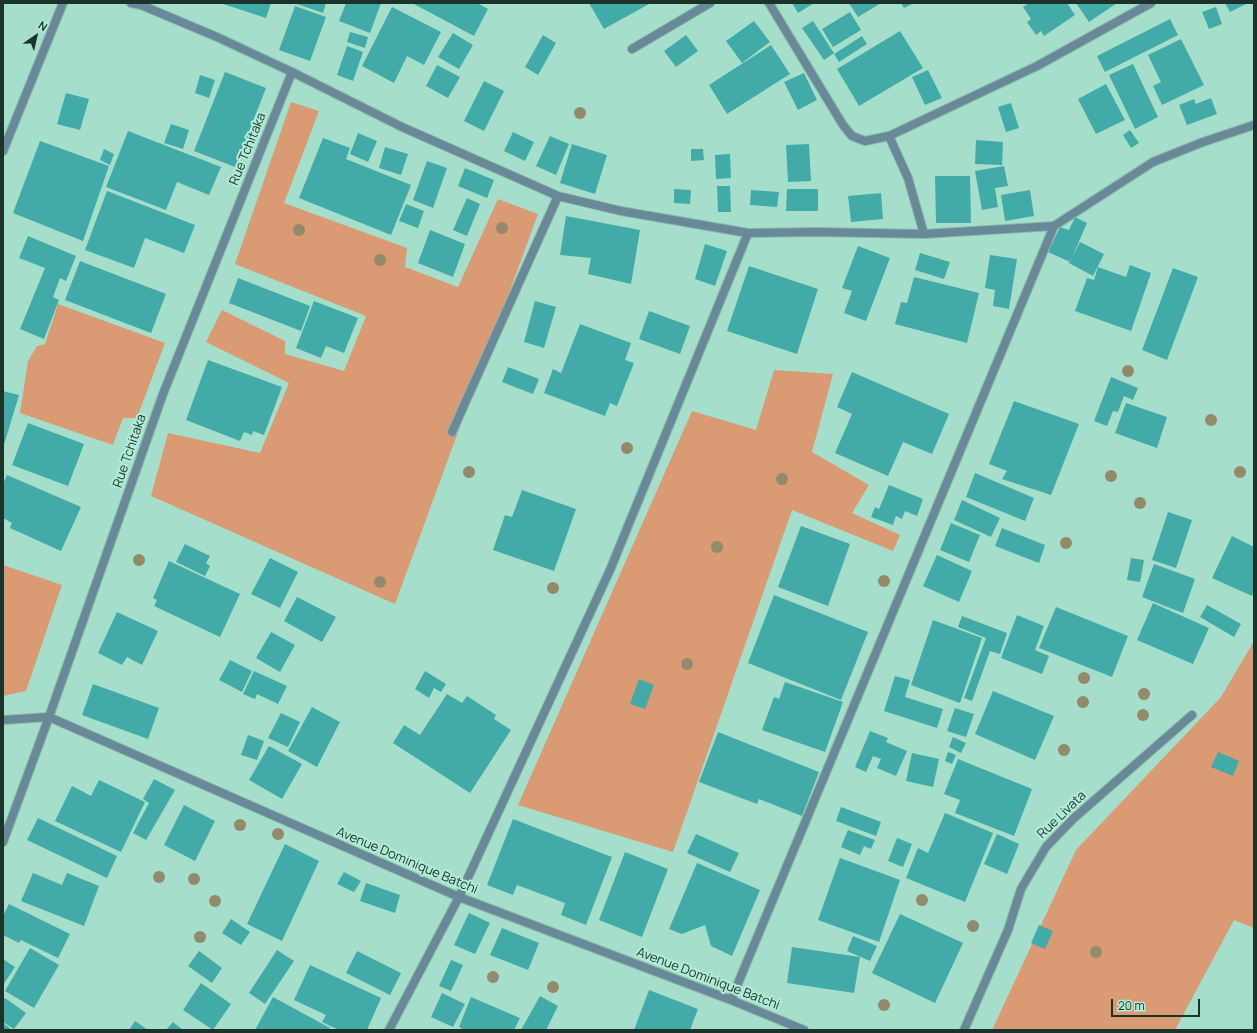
<!DOCTYPE html>
<style>
body{margin:0}
#map{position:relative;width:1257px;height:1033px;overflow:hidden;background:#a5dfcb;font-family:Manrope,sans-serif}
canvas{display:block}
.frame{position:absolute;inset:0;border:4px solid #1b332b;pointer-events:none}
.north{position:absolute;left:16px;top:16px;width:40px;height:40px;-webkit-text-stroke:3px #b2ecd8;paint-order:stroke;rotate:34deg;font-size:11px;font-weight:700;line-height:16px;text-align:center;color:#1b332b}
.north::after{content:'';display:block;margin:auto;width:14px;height:18px;background:#1b332b;clip-path:polygon(50% 0,100% 100%,50% 72%,0 100%)}
.scale{position:absolute;left:1111px;top:999px;width:89px;height:18px;box-sizing:border-box;border:2px solid #1b332b;border-top:0;padding-left:5px;font-size:12px;line-height:14px;white-space:nowrap;color:#1b332b;-webkit-text-stroke:3px #b2ecd8;paint-order:stroke}
</style>
<div id="map">
<canvas width="1257" height="1033"></canvas>
<div class="frame"></div>
<div class="north">N</div>
<div class="scale">20 m</div>
</div>
<script>
const ctx = document.querySelector('canvas').getContext('2d');
ctx.lineJoin = 'round';
function fill(path, color) {
  ctx.fillStyle = color;
  ctx.fill(path, 'evenodd');
}
function toPath(rows) {
  const path = new Path2D();
  for (const r of rows) {
    path.moveTo(r[0], r[1]);
    for (let i = 2; i < r.length; i += 2) path.lineTo(r[i], r[i + 1]);
  }
  return path;
}
function stroke(path, color, width, dash) {
  ctx.strokeStyle = color;
  ctx.lineWidth = width;
  ctx.lineCap = dash ? 'butt' : 'round';
  ctx.setLineDash(dash || []);
  ctx.stroke(path);
}
function drawText(font, color, halo, rows, align = 'center') {
  ctx.font = font + ' Manrope,sans-serif';
  ctx.lineWidth = 4;
  ctx.setLineDash([]);
  ctx.textBaseline = 'middle';
  ctx.strokeStyle = halo;
  ctx.fillStyle = color;
  for (const [text, x, y, turn = 0] of rows) {
    ctx.save();
    ctx.translate(x, y);
    ctx.rotate((+turn || 0) * Math.PI / 180);
    ctx.textAlign = isNaN(turn) ? turn : align;
    if (halo) ctx.strokeText(text, 0, 0);
    ctx.fillText(text, 0, 0);
    ctx.restore();
  }
}
fill(toPath([
 [291,102,319,111,284,203,407,248,405,267,458,287,498,199,538,214,395,604,151,496,168,433,260,453,289,383,206,342,222,310,285,341,285,354,344,371,366,316,235,264],
 [58,304,165,343,137,418,123,418,113,445,20,413,28,361,37,346,45,344],
 [774,370,833,374,812,452,869,485,852,513,900,535,893,551,792,510,673,852,518,805,692,411,756,430],
 [3,565,62,585,26,691,3,696],
 [1254,641,1254,928,1234,920,1175,1030,992,1030,1076,850,1221,697]
]), '#da9a74');
fill(toPath([
 [220,3,271,3,266,18],
 [294,3,326,3,323,13],
 [346,3,381,3,370,33,339,21],
 [412,3,477,3,488,9,474,36],
 [589,3,648,3,649,4,604,29],
 [792,3,814,3,798,13],
 [849,3,881,3,858,17],
 [901,3,914,3,904,8],
 [1029,3,1067,3,1075,15,1044,36,1041,31,1036,35,1027,22,1031,19,1023,7],
 [1076,3,1117,3,1089,22],
 [1225,3,1248,3,1230,12],
 [295,6,326,17,310,61,279,50],
 [392,7,441,32,424,65,407,56,394,83,362,66],
 [1216,7,1222,24,1209,29,1202,12],
 [850,12,861,30,833,47,822,29],
 [1170,19,1178,35,1105,72,1097,56],
 [754,21,770,42,742,63,726,41],
 [813,21,834,53,824,60,802,28],
 [900,31,923,68,859,106,837,69],
 [350,32,368,37,365,48,347,42],
 [453,33,473,45,459,69,438,57],
 [543,35,556,43,538,75,525,67],
 [686,35,698,51,676,67,664,51],
 [862,36,867,44,839,62,834,54],
 [1181,39,1204,85,1162,105,1153,86,1161,82,1148,55],
 [771,45,790,74,727,114,709,85],
 [347,46,363,52,353,81,337,75],
 [1133,64,1158,117,1135,129,1109,75],
 [437,65,460,77,448,98,426,86],
 [928,70,942,98,925,105,912,77],
 [225,72,266,88,235,167,194,151],
 [804,73,817,100,798,110,784,82],
 [200,75,215,80,209,98,195,93],
 [484,81,504,91,484,131,464,121],
 [1106,84,1125,120,1096,134,1078,99],
 [66,93,89,99,80,130,57,124],
 [1211,98,1217,114,1187,125,1179,105,1194,99,1196,104],
 [1011,103,1019,128,1006,132,998,107],
 [171,124,189,130,183,149,164,143],
 [1130,130,1139,143,1131,148,1123,135],
 [128,131,221,167,209,195,177,182,166,210,106,187],
 [513,132,534,142,525,161,504,151],
 [358,133,377,141,368,162,350,154],
 [550,136,569,144,556,175,536,166],
 [323,138,350,148,346,159,411,185,391,235,299,198],
 [976,140,1003,142,1002,165,975,164],
 [40,141,109,166,83,241,13,213],
 [572,144,607,155,595,194,560,183],
 [809,144,811,181,788,182,786,145],
 [385,147,408,154,401,175,379,168],
 [104,149,114,154,110,165,100,160],
 [691,149,703,149,704,160,691,161],
 [730,154,731,178,716,179,715,155],
 [427,161,447,168,433,208,413,200],
 [1004,166,1008,186,995,188,998,207,982,210,975,171],
 [465,168,494,180,487,198,458,186],
 [935,176,970,176,971,223,936,223],
 [717,186,730,186,731,212,718,212],
 [674,189,691,190,690,204,674,203],
 [787,189,818,189,818,211,786,211],
 [751,190,779,192,777,207,750,205],
 [1030,190,1034,216,1005,221,1001,195],
 [107,191,195,225,184,253,145,238,134,268,85,250],
 [881,193,883,219,851,222,848,196],
 [467,198,480,204,467,236,453,230],
 [406,204,424,211,418,228,399,221],
 [566,216,640,230,631,284,588,274,591,258,560,255],
 [1075,217,1087,223,1070,262,1048,252,1060,227,1069,230],
 [430,230,465,244,453,277,418,263],
 [28,236,76,256,66,281,60,278,53,297,59,300,44,339,20,329,45,268,19,258],
 [1080,242,1104,254,1093,276,1069,263],
 [705,244,727,251,715,286,695,279],
 [858,246,890,258,866,321,844,313,852,291,842,288],
 [920,253,950,262,944,279,915,270],
 [990,255,1017,259,1009,309,993,306,995,290,985,288],
 [80,261,166,294,151,333,65,300],
 [1130,265,1151,273,1131,331,1075,311,1087,278,1094,280,1098,267,1126,277],
 [749,266,818,289,797,354,727,331],
 [1173,268,1198,277,1167,360,1142,350],
 [914,277,979,293,967,343,895,324,901,302,907,303],
 [238,278,310,306,301,331,229,303],
 [314,301,358,318,344,353,326,346,321,358,296,348],
 [535,301,556,307,544,348,524,342],
 [649,311,690,326,680,354,639,339],
 [580,324,631,343,625,360,634,363,617,406,610,403,605,416,544,393,553,369,561,373],
 [208,360,282,387,264,435,253,431,252,435,244,432,240,441,186,420],
 [508,367,539,379,533,394,502,382],
 [852,372,949,414,932,454,903,442,888,476,835,453,852,414,837,407],
 [1111,377,1138,388,1133,400,1124,396,1118,412,1113,411,1107,426,1094,421],
 [3,391,19,395,3,448],
 [1014,401,1079,424,1051,495,1002,479,1007,471,989,464],
 [1126,403,1167,417,1157,448,1115,433],
 [28,423,84,444,68,486,12,465],
 [975,473,1034,498,1025,521,966,497],
 [7,475,81,507,61,551,10,528,12,523,3,518,3,484],
 [889,485,923,499,917,516,905,511,902,519,896,516,893,525,871,517,875,507,879,509],
 [522,490,576,509,554,571,493,550,505,515,512,517],
 [962,500,1000,518,991,537,954,520],
 [1168,512,1192,520,1176,568,1152,560],
 [951,523,980,535,969,562,940,550],
 [801,526,850,544,828,606,778,587],
 [1002,528,1045,545,1039,563,995,546],
 [1232,536,1254,547,1254,591,1252,596,1212,578],
 [185,544,210,556,206,563,210,566,205,576,176,562],
 [937,555,972,571,959,602,923,586],
 [270,558,298,572,280,608,251,594],
 [1131,558,1144,560,1140,582,1127,580],
 [169,561,240,594,220,637,154,606,157,600,153,598],
 [1154,564,1195,579,1183,613,1142,597],
 [774,595,868,632,841,700,748,663],
 [297,597,336,617,322,642,284,621],
 [1153,603,1209,628,1193,664,1137,640],
 [1207,605,1241,624,1234,637,1200,617],
 [1056,607,1128,636,1112,677,1039,648],
 [117,612,158,631,142,665,127,657,122,665,98,653],
 [1017,615,1044,626,1035,650,1049,656,1042,674,1001,658],
 [962,616,1007,633,1000,654,990,651,972,701,964,698,986,638,958,627],
 [933,620,982,638,960,703,911,685],
 [271,632,295,645,280,672,256,658],
 [230,660,252,671,242,692,219,680],
 [254,671,287,686,278,704,257,694,255,699,243,694],
 [425,671,446,684,441,692,434,688,429,698,415,689],
 [895,676,910,680,905,697,943,709,937,728,884,711],
 [639,679,654,685,645,709,630,704],
 [785,682,843,702,825,752,762,730,774,697,779,699],
 [93,684,159,708,148,739,82,715],
 [993,691,1054,716,1035,760,975,734],
 [447,694,462,703,467,696,496,715,494,719,511,730,470,793,393,743,404,725,420,735],
 [312,707,340,722,317,767,288,751],
 [955,708,974,714,966,737,947,731],
 [281,713,300,722,288,747,268,738],
 [870,731,888,738,886,742,907,751,896,776,877,768,881,759,873,756,866,772,855,767],
 [718,732,819,772,802,816,759,799,757,804,699,782],
 [248,735,264,741,257,760,241,755],
 [953,737,966,743,961,753,949,747],
 [269,746,302,764,282,799,249,780],
 [948,752,956,755,952,764,945,761],
 [1218,752,1239,761,1233,776,1211,767],
 [912,753,939,759,933,787,906,781],
 [958,759,1032,789,1014,836,955,813,960,800,944,794],
 [154,779,175,790,146,840,133,833,149,803,143,799],
 [99,780,145,802,121,852,55,821,72,786,91,796],
 [184,805,215,821,195,861,164,845],
 [841,807,881,822,876,836,836,821],
 [945,813,993,833,965,902,906,878,918,848,928,853],
 [38,818,117,856,107,878,27,840],
 [513,819,612,857,586,925,561,915,565,903,517,885,513,895,487,885],
 [848,830,875,840,871,849,864,846,860,855,841,847],
 [696,834,739,853,730,872,687,853],
 [997,834,1019,844,1007,874,984,864],
 [897,838,912,844,903,867,888,861],
 [285,844,319,861,282,941,247,924],
 [625,852,668,869,642,937,599,920],
 [840,858,900,880,879,942,818,920],
 [697,863,760,890,732,956,711,946,705,925,682,934,669,929],
 [344,872,361,881,354,892,337,884],
 [33,873,62,885,67,873,99,886,84,926,21,901],
 [366,883,400,895,395,913,360,901],
 [9,904,70,934,58,958,21,940,19,943,3,935,3,916],
 [469,913,490,923,475,954,454,945],
 [900,914,963,943,935,1003,872,973],
 [231,919,250,932,241,945,222,933],
 [1039,925,1053,931,1045,949,1031,943],
 [502,928,539,943,528,970,490,955],
 [853,936,877,946,870,961,847,951],
 [792,947,860,957,854,993,787,983],
 [30,948,59,965,34,1008,5,991],
 [277,950,294,961,265,1004,249,993],
 [199,951,222,968,212,983,188,966],
 [357,951,401,973,390,995,346,973],
 [3,959,15,967,3,985],
 [451,960,463,965,451,991,439,986],
 [310,965,381,998,367,1030,339,1030,322,1022,326,1015,294,1000],
 [201,983,231,1004,213,1030,183,1010],
 [649,990,698,1009,690,1030,634,1030],
 [442,993,465,1004,453,1027,431,1017],
 [540,996,558,1006,546,1030,521,1030],
 [273,997,330,1028,328,1030,255,1030],
 [471,997,520,1018,514,1030,465,1030,459,1027],
 [5,998,26,1013,14,1029,3,1022,3,1000],
 [135,1021,148,1030,129,1030],
 [173,1022,183,1030,166,1030],
 [3,1023,12,1030,3,1030]
]), '#43aba7');
const minor = toPath([
 [131,3,141,5,217,37,292,72,402,127,558,196,621,211,748,233,817,232,924,234,1054,226,1153,162,1203,142,1254,125],
 [769,3,843,125,852,136,865,141,889,136,1037,66,1151,3],
 [632,49,710,3],
 [889,136,908,178,924,234],
 [3,151,63,3],
 [452,432,558,196],
 [3,720,49,717,459,897,731,1000,804,1030],
 [3,842,49,717,163,394,292,72],
 [731,1000,1054,226],
 [389,1030,459,897,610,570,748,233],
 [964,1030,1008,930,1021,889,1046,847,1073,819,1192,715]
]);
stroke(minor, '#87b9a8', 10);
stroke(minor, '#698898', 8);
ctx.fillStyle = '#928a6a';
for (const [x, y] of [
 [580,113],
 [502,228],
 [299,230],
 [380,260],
 [1128,371],
 [1211,420],
 [627,448],
 [469,472],
 [1240,472],
 [1111,476],
 [782,479],
 [1140,503],
 [1066,543],
 [717,547],
 [139,560],
 [884,581],
 [380,582],
 [553,588],
 [687,664],
 [1084,678],
 [1144,694],
 [1083,702],
 [1143,715],
 [1064,750],
 [240,825],
 [278,834],
 [159,877],
 [194,879],
 [922,900],
 [215,901],
 [973,926],
 [200,937],
 [1096,952],
 [493,977],
 [553,987],
 [884,1005]
]) {
  ctx.beginPath();
  ctx.arc(x, y, 6, 0, 2 * Math.PI);
  ctx.fill();
}
drawText('13px', '#1b332b', '#b2ecd8', [
 ["Rue Tchitaka",248,149,-68],
 ["Rue Tchitaka",130,451,-71],
 ["Rue Livata",1062,815,-44],
 ["Avenue Dominique Batchi",407,861,23],
 ["Avenue Dominique Batchi",708,979,21]
]);
</script>
